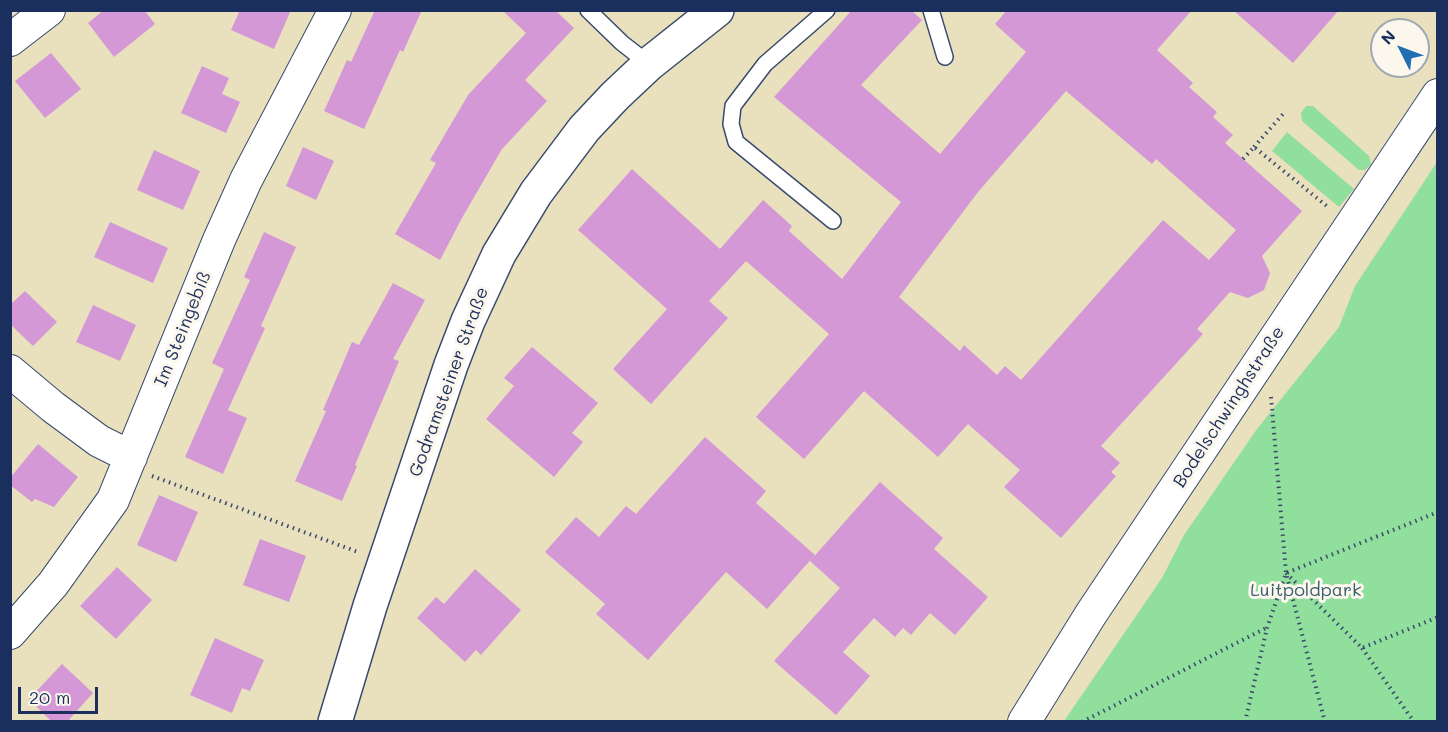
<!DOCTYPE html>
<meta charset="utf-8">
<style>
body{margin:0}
#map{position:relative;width:1448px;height:732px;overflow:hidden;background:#e9e1be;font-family:Mali,sans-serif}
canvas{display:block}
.frame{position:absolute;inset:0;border:12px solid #1b2f5e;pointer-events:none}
.north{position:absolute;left:1370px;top:18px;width:60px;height:60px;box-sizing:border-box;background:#fbf7ec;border:2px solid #a1a7b3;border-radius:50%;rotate:312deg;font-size:16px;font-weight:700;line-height:24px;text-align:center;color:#1b2f5e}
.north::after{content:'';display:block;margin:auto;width:21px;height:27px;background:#1f6fb2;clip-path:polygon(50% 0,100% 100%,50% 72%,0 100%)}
.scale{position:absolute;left:18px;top:687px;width:80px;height:27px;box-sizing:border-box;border:3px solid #1b2f5e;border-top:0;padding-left:8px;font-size:18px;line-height:21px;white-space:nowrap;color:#1b2f5e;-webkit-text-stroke:4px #fbf7ec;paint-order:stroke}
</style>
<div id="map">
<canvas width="1448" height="732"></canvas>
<div class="frame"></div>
<div class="north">N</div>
<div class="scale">20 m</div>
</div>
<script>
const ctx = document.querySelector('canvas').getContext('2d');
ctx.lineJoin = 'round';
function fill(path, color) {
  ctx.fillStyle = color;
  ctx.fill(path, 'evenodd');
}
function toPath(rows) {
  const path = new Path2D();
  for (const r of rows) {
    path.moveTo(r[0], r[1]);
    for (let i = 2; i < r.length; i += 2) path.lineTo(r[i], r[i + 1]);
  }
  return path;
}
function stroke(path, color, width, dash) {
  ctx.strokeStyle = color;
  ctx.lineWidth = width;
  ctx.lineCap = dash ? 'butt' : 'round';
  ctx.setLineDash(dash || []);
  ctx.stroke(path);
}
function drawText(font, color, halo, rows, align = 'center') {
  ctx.font = font + ' Mali,sans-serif';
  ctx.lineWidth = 6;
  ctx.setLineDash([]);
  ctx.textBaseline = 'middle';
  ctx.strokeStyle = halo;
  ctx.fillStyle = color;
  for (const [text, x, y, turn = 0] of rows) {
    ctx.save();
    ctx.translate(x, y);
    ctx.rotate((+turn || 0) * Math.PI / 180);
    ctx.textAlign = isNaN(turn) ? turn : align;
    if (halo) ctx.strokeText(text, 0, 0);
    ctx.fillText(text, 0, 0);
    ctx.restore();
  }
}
fill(toPath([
 [1306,106,1313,106,1369,156,1371,164,1365,170,1359,170,1302,121,1301,113],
 [1287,132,1354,189,1339,207,1272,151],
 [1437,162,1437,721,1064,721,1162,578,1184,535,1257,429,1339,327,1355,286]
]), '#90df9d');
fill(toPath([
 [104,10,144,10,155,24,114,57,88,23],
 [240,10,291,10,274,49,231,30],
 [375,10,422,10,403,52,400,50,364,129,324,111,347,60,351,62],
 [502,10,555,10,574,28,525,80,547,101,502,149,462,218,440,260,395,234,436,163,430,160,468,95,526,33],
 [852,10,911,10,922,20,861,85,940,154,1026,52,995,24,1007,10,1192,10,1157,50,1193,83,1189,87,1217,112,1213,117,1233,135,1225,143,1302,211,1262,256,1270,273,1264,290,1248,298,1230,292,1197,329,1203,334,1101,446,1120,463,1111,472,1116,476,1061,538,1004,487,1020,470,968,424,938,457,864,391,804,459,756,417,829,334,746,261,709,301,728,318,651,404,613,369,667,309,578,230,632,169,720,249,763,200,792,226,789,231,842,279,901,202,774,97],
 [1066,91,1152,164,1156,159,1236,230,1209,260,1163,220,1021,380,1005,366,997,375,964,345,960,351,899,297,978,192],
 [1233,10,1339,10,1293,63],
 [51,53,81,89,45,118,15,81],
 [202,66,229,78,222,94,240,102,226,133,181,113],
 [303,147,334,161,316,200,286,186],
 [154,150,200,171,183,210,137,190],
 [110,222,168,248,153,283,94,257],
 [264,232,296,247,261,326,265,328,228,410,247,418,223,474,185,457,224,369,212,363,250,280,244,277],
 [393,283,425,300,393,359,399,361,355,465,357,466,342,501,295,481,326,411,323,410,352,342,359,345],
 [25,291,57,322,33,346,10,324,10,305],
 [93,305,136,325,120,361,76,342],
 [532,347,598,403,572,433,583,442,554,477,486,419,514,386,504,378],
 [705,437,766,491,756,503,815,555,767,609,726,572,648,660,596,614,605,604,545,552,576,517,599,537,626,506,636,514],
 [38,444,78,477,54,507,35,499,32,502,10,485,10,478],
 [880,482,943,538,934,549,988,597,955,635,930,613,911,635,903,628,895,637,874,618,843,652,870,676,836,715,774,661,840,588,810,561],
 [159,495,198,512,176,562,137,545],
 [260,539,306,556,289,602,243,585],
 [117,567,152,600,116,639,80,606],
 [475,569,521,610,481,655,476,650,465,662,417,618,436,597,444,604],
 [215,638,264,660,250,691,242,688,232,713,190,695],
 [62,664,93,693,67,722,52,722,29,699]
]), '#d398d5');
const service = toPath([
 [588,10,622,43,649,64],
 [827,10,765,64,733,106,731,124,736,142,833,221],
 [931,10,945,57]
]);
const minor = toPath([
 [10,40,49,10],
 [10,371,53,407,99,441,131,457],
 [10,633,53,584,113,500,219,240,246,180,335,10],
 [1024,722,1091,614,1438,95]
]);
const tertiary = toPath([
 [335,722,370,606,451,365,468,321,499,254,536,193,584,129,615,96,649,64,717,10]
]);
stroke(service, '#3a4a6c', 18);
stroke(minor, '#3a4a6c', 34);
stroke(tertiary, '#3a4a6c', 36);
stroke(toPath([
 [1254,147,1284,113],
 [1243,159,1254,147,1328,207],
 [1271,397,1286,573,1325,722],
 [152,476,358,552],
 [1286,573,1362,648,1438,617],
 [1362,648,1414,722],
 [1082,722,1266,628],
 [1245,722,1267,628,1286,573,1438,512],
 [1437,722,1438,721]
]), '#3a4a6c', 4, [1.5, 4.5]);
stroke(service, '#fff', 15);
stroke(minor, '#fff', 32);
stroke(tertiary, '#fff', 33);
drawText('18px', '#1b2f5e', '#fbf7ec', [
 ["Im Steingebiß",183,329,-68],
 ["Godramsteiner Straße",449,382,-70],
 ["Bodelschwinghstraße",1229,407,-57]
]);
drawText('18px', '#385b6e', '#fbf7ec', [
 ["Luitpoldpark",1306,590]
]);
</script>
